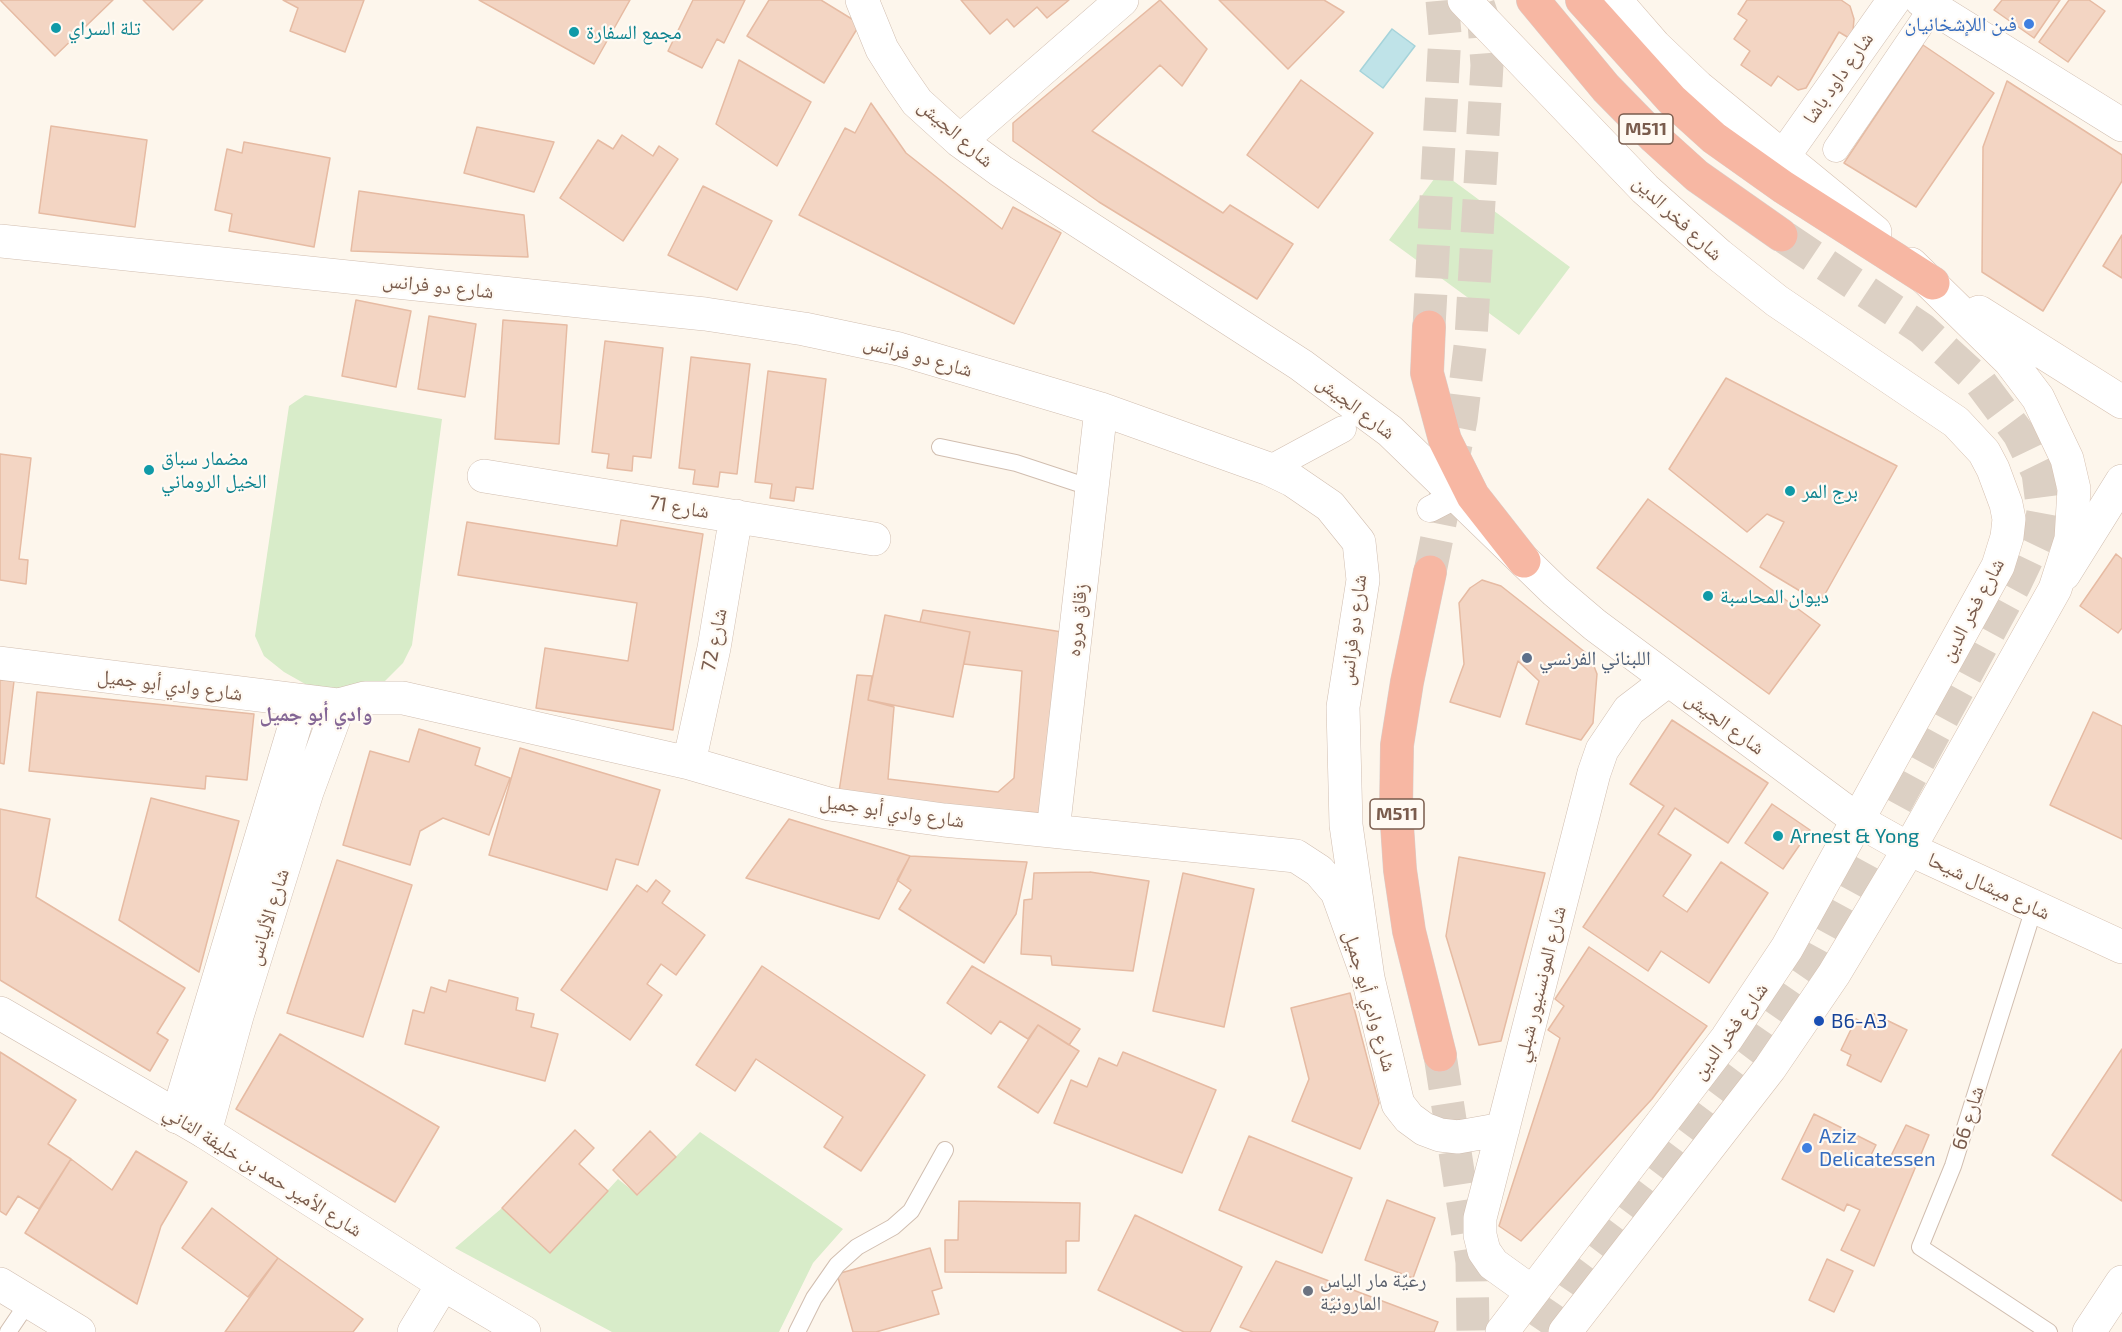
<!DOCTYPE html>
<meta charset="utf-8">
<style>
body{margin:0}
canvas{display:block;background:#fdf6ec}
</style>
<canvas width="2122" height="1332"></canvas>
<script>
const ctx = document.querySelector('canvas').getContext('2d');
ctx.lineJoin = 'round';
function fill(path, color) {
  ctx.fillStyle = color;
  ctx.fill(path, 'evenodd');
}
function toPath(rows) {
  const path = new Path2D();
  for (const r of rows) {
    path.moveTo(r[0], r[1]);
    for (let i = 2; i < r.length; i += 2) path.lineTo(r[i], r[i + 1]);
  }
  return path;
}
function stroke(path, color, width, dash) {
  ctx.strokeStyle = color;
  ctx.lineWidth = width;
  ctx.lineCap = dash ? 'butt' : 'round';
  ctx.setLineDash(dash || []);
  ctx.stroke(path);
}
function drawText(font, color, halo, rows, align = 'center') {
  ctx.font = font + ' "Exo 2","Noto Naskh Arabic",sans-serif';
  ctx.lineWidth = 4.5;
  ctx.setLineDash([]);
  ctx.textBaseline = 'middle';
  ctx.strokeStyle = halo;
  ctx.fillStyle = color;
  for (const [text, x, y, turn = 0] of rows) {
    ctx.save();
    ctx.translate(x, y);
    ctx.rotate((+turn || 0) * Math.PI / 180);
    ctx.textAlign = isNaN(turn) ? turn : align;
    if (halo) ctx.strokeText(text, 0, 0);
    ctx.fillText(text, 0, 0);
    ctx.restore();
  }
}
fill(toPath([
 [1440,171,1570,267,1519,335,1389,240],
 [305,395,442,419,412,645,403,663,385,681,359,690,331,691,307,685,284,672,264,656,255,636,289,406],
 [700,1132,843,1229,813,1263,779,1332,612,1332,455,1248,502,1208,550,1253,618,1179,638,1195]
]), '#d8ecc9');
const water = toPath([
 [1392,29,1415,46,1383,88,1360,71,1392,29]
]);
fill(water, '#bfe3e8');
stroke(water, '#a5d3da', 1.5);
const building = toPath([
 [0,0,113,0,55,56,0,0],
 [143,0,203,0,173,30,143,0],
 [283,0,364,0,345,52,290,31,298,8,283,0],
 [479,0,630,0,594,64,479,0],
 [693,0,745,0,724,43,717,39,702,68,668,51,693,0],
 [769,0,821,0,860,24,824,83,747,36,769,0],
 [961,0,1069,0,1047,18,1037,7,1014,27,1007,19,990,34,961,0],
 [1160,0,1207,49,1182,86,1160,65,1092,131,1223,213,1230,205,1293,244,1257,299,1099,202,1013,141,1013,123,1160,0],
 [1219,0,1324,0,1344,12,1288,69,1219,0],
 [1747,0,1841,0,1850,6,1854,19,1853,31,1849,38,1839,32,1806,88,1798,90,1778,76,1771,86,1741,65,1750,51,1734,39,1747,20,1738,14,1747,0],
 [2002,0,2060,0,2034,38,1994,10,2002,0],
 [2069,0,2089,0,2105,11,2068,62,2039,42,2069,0],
 [1923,45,1994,93,1916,207,1844,163,1923,45],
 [739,60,811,102,777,166,716,124,739,60],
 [1301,80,1373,133,1318,208,1247,155,1301,80],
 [2007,81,2122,155,2122,181,2043,311,1982,272,1983,147,2007,81],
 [871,103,906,153,1002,229,1013,207,1061,233,1014,324,799,215,845,128,855,133,871,103],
 [51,126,147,140,135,227,39,213,51,126],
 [477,127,554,142,534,192,464,173,477,127],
 [622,135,653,156,659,146,678,159,623,241,560,198,598,140,613,149,622,135],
 [244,142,330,158,314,247,229,231,232,214,215,210,227,149,242,153,244,142],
 [703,186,772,221,737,290,668,255,703,186],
 [359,191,524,215,528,257,351,251,359,191],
 [2122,235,2122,278,2103,266,2122,235],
 [356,300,411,311,396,387,342,376,356,300],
 [429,316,476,324,465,397,418,389,429,316],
 [503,320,567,325,559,444,495,439,503,320],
 [605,341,663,348,651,458,633,456,632,471,607,468,609,454,592,452,605,341],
 [691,357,750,364,737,474,720,472,718,487,693,484,695,470,679,468,691,357],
 [768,371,826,379,813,489,796,487,794,501,770,498,772,484,755,482,768,371],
 [1726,378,1897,466,1820,603,1760,567,1784,522,1767,514,1747,532,1669,469,1726,378],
 [0,454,31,458,19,559,28,560,26,584,0,580,0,454],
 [1648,499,1820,625,1769,694,1597,568,1648,499],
 [621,520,703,534,673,730,536,708,545,648,628,661,637,603,458,575,467,522,617,546,621,520],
 [2116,554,2122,559,2122,628,2118,633,2080,606,2116,554],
 [1482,580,1501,586,1590,656,1597,674,1593,723,1581,740,1526,724,1539,681,1518,661,1500,717,1450,702,1464,664,1459,603,1470,588,1482,580],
 [923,610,1062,632,1042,813,903,806,838,798,857,675,872,676,868,700,894,707,888,779,998,792,1014,778,1022,671,964,664,970,632,920,622,923,610],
 [885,615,970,632,953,717,868,700,885,615],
 [0,680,14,681,4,764,0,763,0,680],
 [37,692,254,714,247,780,206,776,205,789,29,771,37,692],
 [2093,712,2122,726,2122,839,2050,805,2093,712],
 [1672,720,1768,783,1728,843,1675,808,1658,834,1691,855,1663,896,1687,912,1721,862,1768,893,1709,983,1661,951,1648,971,1583,927,1664,806,1630,784,1672,720],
 [419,729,480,748,475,765,510,778,489,835,443,818,420,831,410,865,343,845,370,751,409,762,419,729],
 [520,748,660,790,638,865,616,859,607,890,489,855,520,748],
 [151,798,239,821,199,972,119,920,151,798],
 [1772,804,1810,830,1783,869,1745,843,1772,804],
 [0,809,50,819,36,897,185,988,157,1033,168,1040,150,1071,0,980,0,809],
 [789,819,910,856,879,919,746,878,789,819],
 [910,856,1027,862,1016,914,984,963,899,909,911,890,897,880,910,856],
 [1459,857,1545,873,1501,1041,1479,1045,1446,936,1459,857],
 [337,860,412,885,363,1037,287,1013,337,860],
 [1090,872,1149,881,1133,971,1052,965,1051,956,1021,954,1024,900,1032,899,1034,873,1090,872],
 [1183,873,1254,889,1224,1027,1153,1011,1183,873],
 [656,880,670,891,662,903,705,935,676,975,661,964,647,984,662,995,630,1040,561,990,637,885,647,892,656,880],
 [1589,947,1707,1026,1652,1099,1521,1241,1499,1226,1560,1038,1548,1030,1564,1006,1555,999,1589,947],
 [762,966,925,1075,861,1171,824,1147,843,1117,756,1059,735,1091,696,1065,762,966],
 [972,966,1080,1029,1069,1045,1038,1025,1028,1039,1000,1021,991,1034,947,1003,972,966],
 [449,980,518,998,516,1010,534,1014,531,1027,558,1034,545,1081,405,1044,413,1010,424,1013,431,987,446,992,449,980],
 [1350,993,1379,1103,1360,1149,1292,1121,1309,1079,1291,1008,1350,993],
 [1872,1013,1907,1030,1881,1082,1847,1065,1851,1055,1841,1050,1856,1019,1867,1025,1872,1013],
 [1038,1025,1079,1051,1038,1113,998,1087,1038,1025],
 [280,1034,439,1127,395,1202,236,1109,280,1034],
 [2122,1049,2122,1201,2052,1155,2122,1049],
 [0,1052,76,1100,48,1144,71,1159,39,1209,18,1196,6,1215,0,1211,0,1052],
 [1123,1052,1216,1090,1182,1173,1054,1123,1071,1080,1087,1087,1099,1058,1117,1066,1123,1052],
 [1814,1114,1876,1145,1871,1155,1887,1164,1906,1125,1929,1135,1874,1266,1841,1250,1860,1210,1847,1204,1844,1211,1782,1179,1814,1114],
 [575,1130,594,1148,579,1164,608,1191,550,1253,502,1208,575,1130],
 [650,1131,676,1157,637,1195,613,1170,650,1131],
 [1249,1136,1352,1178,1322,1253,1219,1210,1249,1136],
 [136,1151,187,1182,161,1226,137,1304,25,1233,71,1159,112,1190,136,1151],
 [1387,1200,1435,1218,1413,1278,1365,1260,1387,1200],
 [959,1201,1080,1203,1079,1241,1066,1241,1066,1273,945,1272,945,1240,958,1240,959,1201],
 [212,1208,278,1258,248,1297,182,1248,212,1208],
 [1135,1215,1242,1267,1210,1332,1184,1332,1098,1290,1135,1215],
 [930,1248,942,1288,932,1291,939,1314,876,1332,853,1332,837,1274,930,1248],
 [278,1258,363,1319,353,1332,225,1332,278,1258],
 [1827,1259,1853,1271,1834,1312,1809,1300,1827,1259],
 [1276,1261,1438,1322,1434,1332,1253,1332,1240,1327,1276,1261]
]);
fill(building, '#f3d5c3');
stroke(building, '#e6bba3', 1.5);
stroke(toPath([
 [1429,327,1445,34,1442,0],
 [1430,572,1461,420,1471,338,1487,65,1484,22,1478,4],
 [1440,1055,1472,1262,1473,1332],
 [1541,1332,1586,1266,1750,1048,1812,958,2014,586,2039,534,2043,512,2038,473,2019,434,1980,382,1922,329,1781,235]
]), '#dcd0c4', 33, [33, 16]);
const service = toPath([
 [940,447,1016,463,1092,488],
 [2034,908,1953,1166,1920,1247,2049,1332],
 [8,1332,29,1301],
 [797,1332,814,1298,837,1265,857,1247,893,1227,911,1211,945,1150]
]);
const pedestrian = toPath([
 [1836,149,1932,8],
 [1269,469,1343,429],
 [1430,509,1457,495]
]);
const minor = toPath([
 [862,0,882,49,899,76,917,102,960,141,1001,171,1301,365,1390,431,1555,591,1595,625,1859,821],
 [960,141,1122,0],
 [1783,157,1894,0],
 [0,241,705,314,804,329,899,349,1101,409,1269,469,1292,480,1330,506,1359,542,1363,580,1343,707,1346,825,1368,978],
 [484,476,874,539],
 [0,663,339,705,365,698,403,698,689,763,829,804,944,820,1296,856,1319,871,1337,892,1368,978,1398,1104,1409,1118,1424,1129,1440,1135,1458,1137,1503,1129],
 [689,763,714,648,736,516],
 [1053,831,1101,409],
 [177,1117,302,702],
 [205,1132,237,1016,307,792,339,705],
 [1532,1292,1493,1264,1484,1251,1480,1235,1480,1218,1594,773,1602,750,1629,710,1667,681],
 [414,1332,443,1284],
 [2089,1332,2122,1282]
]);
const tertiary = toPath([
 [1921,0,2122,125],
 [2064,574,2122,481],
 [0,1013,205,1132,443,1284,524,1332],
 [0,1284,79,1332]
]);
const secondary = toPath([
 [1464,0,1645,189,1719,255,1777,301,1956,422,1984,452,1993,469,2006,504,2009,519,2007,537,1998,566,1787,948,1727,1038,1502,1332],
 [1615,0,1655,46,1698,87,1875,232],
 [1979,312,2122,402],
 [1859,821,1909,849,2122,947],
 [1565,1332,1770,1068,1834,974,1909,849,2055,589,2071,539,2074,489,2067,459,2038,398,2010,361,1911,264]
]);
const motorway = toPath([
 [1533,0,1606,88,1655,138,1697,176,1781,235],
 [1582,0,1672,100,1714,138,1783,187,1933,283],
 [1429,327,1427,373,1445,440,1473,496,1524,561],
 [1430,572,1407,682,1397,745,1396,810,1400,870,1409,931,1440,1055]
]);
stroke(service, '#d1beb0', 18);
stroke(pedestrian, '#d1beb0', 27);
stroke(minor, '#d1beb0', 34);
stroke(tertiary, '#d1beb0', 34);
stroke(secondary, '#d6c0b0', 34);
stroke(motorway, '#dad1cd', 34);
stroke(service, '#fff', 16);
stroke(pedestrian, '#fff', 26);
stroke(minor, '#fff', 33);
stroke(tertiary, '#fff', 33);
stroke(secondary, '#fff', 33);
stroke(motorway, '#f7b7a3', 33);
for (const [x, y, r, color] of [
 [2029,24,6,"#3f7fe0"],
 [56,28,6,"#0f9aa8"],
 [574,32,6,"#0f9aa8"],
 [149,470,6,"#0f9aa8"],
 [1790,491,6,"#0f9aa8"],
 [1708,596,6,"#0f9aa8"],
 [1527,658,6,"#5c6f8a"],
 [1778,836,6,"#0f9aa8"],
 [1819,1021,6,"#1a4fb4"],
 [1807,1148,6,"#3f7fe0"],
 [1308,1291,6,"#6b7280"]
]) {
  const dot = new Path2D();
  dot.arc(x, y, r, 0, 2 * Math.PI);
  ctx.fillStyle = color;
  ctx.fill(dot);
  stroke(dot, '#fffaf3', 2);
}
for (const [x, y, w] of [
 [1646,129,54],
 [1397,814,54]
]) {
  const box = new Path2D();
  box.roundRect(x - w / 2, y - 15, w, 30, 4.5);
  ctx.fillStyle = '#fffaf3';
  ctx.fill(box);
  stroke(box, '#7a5c4d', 1.5);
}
drawText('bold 18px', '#7a5c4d', null, [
 ["M511",1646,129],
 ["M511",1397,814]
]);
drawText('20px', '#366cbe', '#fffaf3', [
 ["فىن اللإشخانيان",2017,24],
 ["Aziz",1819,1136,"left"],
 ["Delicatessen",1819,1159,"left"]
], 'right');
drawText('20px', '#0d838f', '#fffaf3', [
 ["تلة السراي",68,28],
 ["مجمع السفارة",586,32],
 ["مضمار سباق",161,458],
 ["الخيل الروماني",161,481],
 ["برج المر",1802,491],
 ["ديوان المحاسبة",1720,596],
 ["Arnest & Yong",1790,836]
], 'left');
drawText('20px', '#7a5c4d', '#fffaf3', [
 ["شارع داود باشا",1838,78,-55],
 ["شارع الجيش",956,133,41],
 ["شارع فخر الدين",1678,218,43],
 ["شارع دو فرانس",438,286,6],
 ["شارع دو فرانس",918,356,15],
 ["شارع الجيش",1356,407,37],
 ["شارع 71",679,507,9],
 ["شارع فخر الدين",1972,610,-62],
 ["زقاق مروه",1077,620,-84],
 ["شارع دو فرانس",1353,630,-83],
 ["شارع 72",714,640,-79],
 ["شارع وادي أبو جميل",170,685,7],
 ["شارع الجيش",1725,723,36],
 ["شارع وادي أبو جميل",892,811,8],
 ["شارع ميشال شيحا",1989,886,25],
 ["شارع الأليانس",268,917,-73],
 ["شارع المونسنيور شبلي",1540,984,-76],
 ["شارع وادي أبو جميل",1370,1001,74],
 ["شارع فخر الدين",1730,1031,-54],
 ["شارع 66",1968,1118,-73],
 ["شارع الأمير حمد بن خليفة الثاني",263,1171,32]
]);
drawText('20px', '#4e5e75', '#fffaf3', [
 ["اللبناني الفرنسي",1539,658]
], 'left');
drawText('20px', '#164399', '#fffaf3', [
 ["B6-A3",1831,1021]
], 'left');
drawText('20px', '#5b616d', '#fffaf3', [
 ["رعيّة مار الياس",1320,1280],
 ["المارونيّة",1320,1303]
], 'left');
drawText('bold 21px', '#846695', '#fffaf3', [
 ["وادي أبو جميل",316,714]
]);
</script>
